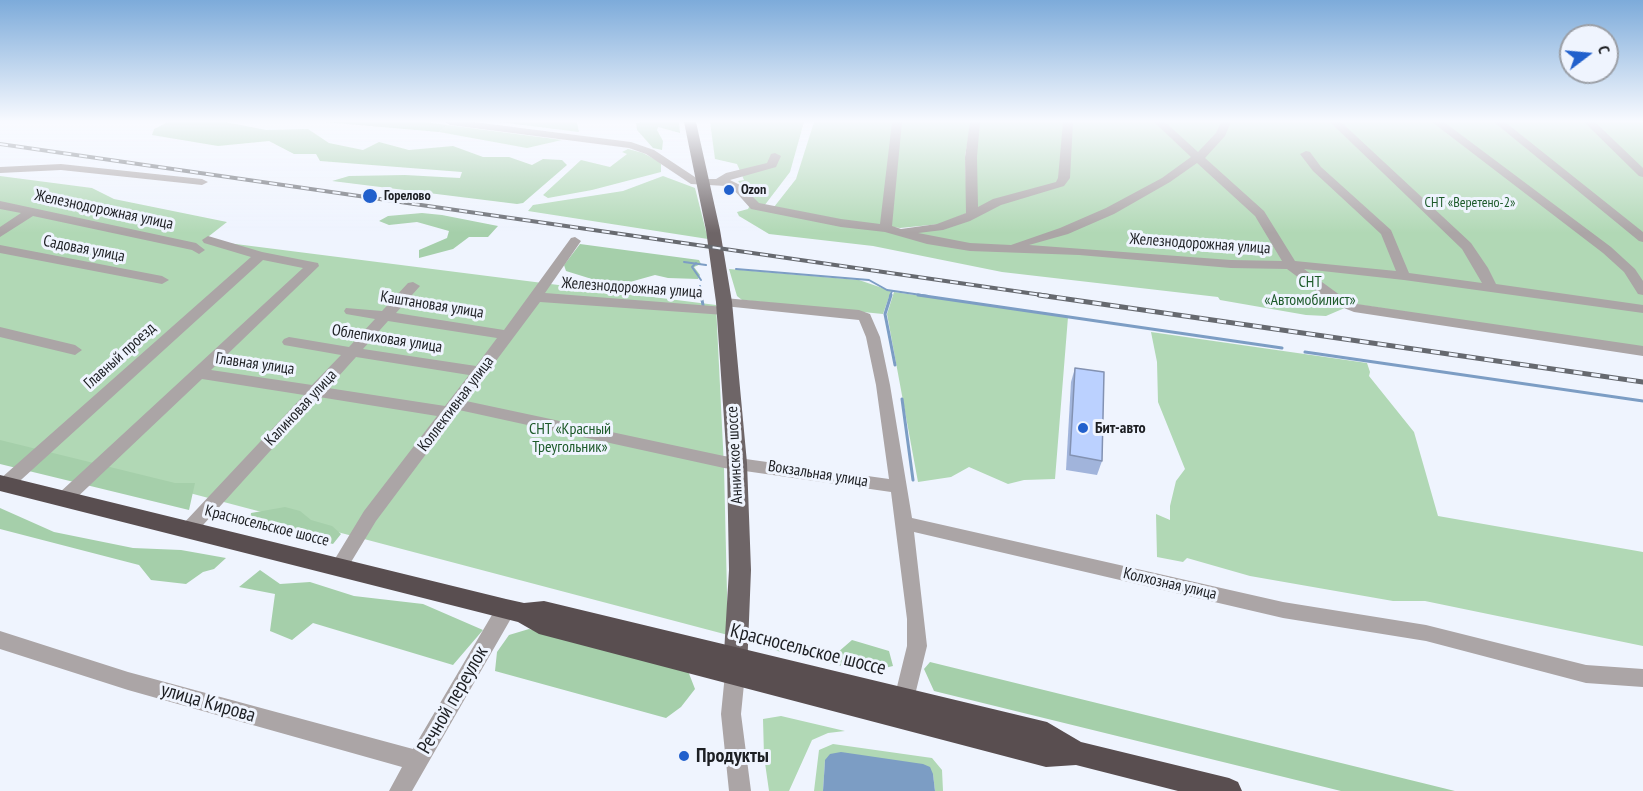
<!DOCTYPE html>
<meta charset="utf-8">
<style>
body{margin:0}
#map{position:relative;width:1643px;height:791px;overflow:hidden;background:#eff4fe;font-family:"PT Sans Narrow",sans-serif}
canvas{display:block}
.north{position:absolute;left:1559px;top:24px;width:60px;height:60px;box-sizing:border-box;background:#eff4fe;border:2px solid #9b9fa6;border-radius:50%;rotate:74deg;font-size:16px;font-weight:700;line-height:24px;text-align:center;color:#1d1f23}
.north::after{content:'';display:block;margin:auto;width:21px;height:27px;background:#2160cc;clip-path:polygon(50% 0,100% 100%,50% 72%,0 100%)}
</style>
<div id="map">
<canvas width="1643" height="791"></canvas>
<div class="north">С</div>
</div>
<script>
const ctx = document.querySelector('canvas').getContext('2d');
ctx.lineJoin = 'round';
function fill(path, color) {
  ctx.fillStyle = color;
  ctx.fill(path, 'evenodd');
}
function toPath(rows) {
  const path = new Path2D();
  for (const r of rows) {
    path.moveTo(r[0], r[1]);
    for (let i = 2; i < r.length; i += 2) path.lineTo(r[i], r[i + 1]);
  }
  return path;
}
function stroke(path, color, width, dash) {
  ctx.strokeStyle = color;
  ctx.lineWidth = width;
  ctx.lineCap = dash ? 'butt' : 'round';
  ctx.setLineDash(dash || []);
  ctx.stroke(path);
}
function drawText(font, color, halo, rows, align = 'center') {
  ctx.font = font + ' "PT Sans Narrow",sans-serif';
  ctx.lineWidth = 6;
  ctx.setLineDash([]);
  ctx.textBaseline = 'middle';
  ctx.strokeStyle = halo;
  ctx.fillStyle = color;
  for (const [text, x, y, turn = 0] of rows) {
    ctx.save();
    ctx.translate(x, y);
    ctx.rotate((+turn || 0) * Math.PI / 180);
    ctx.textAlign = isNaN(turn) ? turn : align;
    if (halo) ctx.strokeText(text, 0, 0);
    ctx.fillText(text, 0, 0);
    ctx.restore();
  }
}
fill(toPath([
 [499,122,577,122,579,132],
 [710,122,804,122,790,172,761,210,900,232,939,227,966,218,975,122,1643,122,1643,348,1354,304,1326,316,1306,315,1220,300,1218,297,1002,272,873,246,769,234,739,216,737,212,748,209,753,199,738,181,744,180,737,164,715,159],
 [814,122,971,122,965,156,967,213,940,224,900,228,844,221,774,207,796,179],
 [447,125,562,140,527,148,439,132],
 [628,149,643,153,658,161,661,164,661,172,592,190,548,198,543,195,581,160,610,167,627,154,622,152],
 [0,176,92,188,114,199,227,222,204,240,716,305,724,467,728,635,0,443],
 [663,176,695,188,708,239,528,211,533,205,623,191],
 [729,269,859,280,891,291,883,314,742,300,737,296],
 [894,292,1068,317,1055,479,1024,480,1008,484,969,467,951,477,918,482,887,314],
 [1151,332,1367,363,1370,372,1369,376,1414,432,1438,516,1643,552,1643,646,1425,601,1393,601,1250,576,1187,558,1183,562,1157,557,1156,514,1170,520,1170,506,1176,481,1185,469,1158,402,1157,362],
 [781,716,845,731,828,733,812,740,789,791,769,791,764,756,763,719],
 [833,744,932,758,942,770,943,791,935,791,933,774,825,760,823,791,814,791,819,750]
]), '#b1d8b5');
fill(toPath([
 [168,122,226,122,266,130,308,129,329,143,363,150,379,142,409,150,453,146,483,157,509,157,532,165,543,159,562,160,567,165,523,203,517,204,332,181,349,176,405,175,460,178,462,172,320,161,316,154,294,154,269,141,218,146,152,135,154,129],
 [324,122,425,122,447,125,439,132],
 [641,122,679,122,680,133,658,127,657,130,663,141,662,150,653,148,637,130,636,123],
 [422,213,442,215,498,226,488,237,469,237,453,249,419,258,419,250,447,238,449,231,417,222,389,225,379,221,388,216],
 [580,244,699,260,701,264,694,267,700,275,698,279,668,278,655,275,630,282,595,280,566,271,564,265],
 [0,440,175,483,195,483,189,510,0,464],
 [285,507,300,511,311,520,332,526,341,534,333,544,250,522,251,513],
 [0,508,54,532,133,548,181,550,226,558,214,569,203,572,186,584,151,580,139,565,0,529],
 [260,570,280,584,310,582,354,596,423,604,483,630,453,665,313,623,292,640,270,631,275,594,239,587],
 [529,629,688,671,695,689,681,707,666,718,495,671,497,652,509,635],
 [772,636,837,653,852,640,889,651,893,666,868,672,765,648,763,638],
 [930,662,1455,791,1341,791,934,691,924,669]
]), '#a5cfaa');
fill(toPath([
 [841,752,923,764,930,767,933,774,935,791,823,791,825,760,830,754]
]), '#7c9dc4');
stroke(toPath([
 [684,262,706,265],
 [696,263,692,267,701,280],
 [736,269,869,280,887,290,928,296],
 [700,286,702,296],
 [890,296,892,291]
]), '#7c9dc4', 2);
stroke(toPath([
 [701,295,703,305],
 [891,295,885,314,895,365],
 [918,295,1282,348],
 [1305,352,1643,401],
 [902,399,913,480]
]), '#7c9dc4', 3);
fill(toPath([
 [445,122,474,122,631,142,654,150,698,179,716,179,726,173,767,163,771,154,775,153,781,156,776,167,730,180,742,186,759,203,841,219,880,224,892,122,902,122,892,226,901,229,937,224,966,213,965,157,970,122,980,122,977,157,978,207,993,199,1056,182,1058,178,1063,122,1073,122,1070,178,1064,186,1001,205,970,221,943,230,918,233,970,243,1011,245,1060,228,1106,208,1162,178,1191,157,1154,122,1165,122,1198,152,1216,133,1221,122,1231,122,1225,136,1205,158,1264,211,1295,261,1396,271,1381,234,1313,171,1300,154,1306,151,1310,152,1321,167,1391,230,1409,273,1482,283,1462,249,1330,122,1341,122,1471,243,1488,268,1496,284,1643,305,1643,313,1404,280,1304,269,1344,298,1357,304,1643,346,1643,356,1354,312,1334,304,1287,269,1231,268,1079,255,970,251,927,244,885,232,841,227,751,209,734,190,726,186,691,184,646,154,629,148,450,125,445,122],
 [1197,163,1255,216,1282,261,1231,260,1029,245,1068,234,1114,214,1170,182,1197,163],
 [1432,122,1444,122,1611,247,1635,269,1643,281,1643,295,1638,294,1624,272,1603,253,1432,122],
 [1494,122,1505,122,1643,232,1643,242,1639,241,1494,122],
 [1584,122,1595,122,1643,168,1643,177,1639,176,1584,122],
 [61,164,202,179,208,182,202,185,61,170,0,173,0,167,61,164],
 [0,201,196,243,205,250,199,254,192,250,33,216,0,237,0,227,21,213,0,209,0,201],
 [208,236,262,252,318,263,319,266,211,370,312,385,341,355,284,345,282,342,284,339,289,337,349,347,375,319,346,314,344,311,346,308,382,311,408,283,413,282,420,286,396,313,504,330,571,238,575,237,581,241,545,293,725,307,732,311,725,315,540,302,466,401,724,456,889,479,876,385,866,337,859,320,724,306,717,302,724,298,859,310,870,314,880,337,890,385,912,518,1283,602,1426,625,1586,665,1643,669,1643,687,1586,683,1426,641,1283,618,914,532,927,646,914,699,911,706,904,708,897,706,894,699,907,646,907,619,891,492,724,468,459,410,376,521,345,572,339,575,333,572,330,567,364,511,437,416,319,397,194,535,188,537,182,535,179,530,182,525,304,395,202,379,70,504,64,506,58,504,56,499,58,494,303,268,263,260,11,489,0,489,0,479,251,257,204,243,202,240,208,236],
 [388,321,497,338,476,366,363,349,388,321],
 [356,357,469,375,445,406,328,388,356,357],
 [0,245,162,276,169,280,162,284,0,253,0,245],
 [0,327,75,345,82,350,75,355,0,337,0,327],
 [506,601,513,603,515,609,513,615,412,791,389,791,402,767,128,690,0,649,0,631,128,672,413,749,499,603,506,601],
 [735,665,742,668,745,674,741,714,751,791,729,791,721,714,725,674,728,668,735,665]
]), '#aba5a6');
fill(toPath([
 [684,122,696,122,720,230,732,302,747,463,751,570,747,670,743,678,735,681,727,678,723,670,729,570,727,463,716,302,706,230,684,122]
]), '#6e6567');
fill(toPath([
 [0,475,506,599,524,603,544,601,1047,722,1081,742,1229,778,1238,782,1242,791,1178,791,1076,765,1046,767,539,634,518,622,0,491,0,475]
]), '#594e50');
const railFar1 = toPath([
 [0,144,1049,296]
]);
const rail = toPath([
 [1039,295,1643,382]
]);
stroke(railFar1, '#66696f', 4);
stroke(rail, '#66696f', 5);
stroke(railFar1, '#eff4fe', 2, [8]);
stroke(rail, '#eff4fe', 3, [9]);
fill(toPath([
 [1075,368,1102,461,1097,475,1066,470,1071,382]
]), '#a1b4db');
const building = toPath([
 [1075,368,1104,372,1102,461,1070,455,1075,368]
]);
fill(building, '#bbd1ff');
stroke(building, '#8392b2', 1.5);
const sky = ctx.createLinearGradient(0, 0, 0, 233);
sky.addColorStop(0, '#7dabda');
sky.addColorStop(0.52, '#f8faff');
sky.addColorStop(1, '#f8faff00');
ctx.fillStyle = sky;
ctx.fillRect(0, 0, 1643, 233);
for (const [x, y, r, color] of [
 [729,190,6,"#2160cc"],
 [370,196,8,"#2160cc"],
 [1083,428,6,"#2160cc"],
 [684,756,6,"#2160cc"]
]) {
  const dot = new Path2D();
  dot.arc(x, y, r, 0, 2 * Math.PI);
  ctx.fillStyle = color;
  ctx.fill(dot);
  stroke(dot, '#eff4fe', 2);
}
drawText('bold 14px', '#1d1f23', '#eff4fe', [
 ["Ozon",741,190],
 ["Горелово",384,196]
], 'left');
drawText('14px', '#1e5b2b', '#eff4fe', [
 ["СНТ «Веретено-2»",1470,203]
]);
drawText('16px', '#1d1f23', '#eff4fe', [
 ["Железнодорожная улица",104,210,12],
 ["Железнодорожная улица",1200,244,4],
 ["Садовая улица",84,249,11],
 ["Железнодорожная улица",632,288,4],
 ["Каштановая улица",432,305,9],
 ["Облепиховая улица",387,339,9],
 ["Главный проезд",120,356,-42],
 ["Главная улица",255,364,8],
 ["Коллективная улица",456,404,-53],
 ["Калиновая улица",301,408,-47],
 ["Аннинское шоссе",735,455,-93],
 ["Вокзальная улица",818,474,9],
 ["Красносельское шоссе",267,526,14],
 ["Колхозная улица",1170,584,13]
]);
drawText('16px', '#1e5b2b', '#eff4fe', [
 ["СНТ",1310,282],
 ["«Автомобилист»",1310,300],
 ["СНТ «Красный",570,429],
 ["Треугольник»",570,447]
]);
drawText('bold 16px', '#1d1f23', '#eff4fe', [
 ["Бит-авто",1095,428]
], 'left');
drawText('20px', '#1d1f23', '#eff4fe', [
 ["Красносельское шоссе",808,650,14],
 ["Речной переулок",453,700,-60],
 ["улица Кирова",208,703,16]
]);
drawText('bold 20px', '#1d1f23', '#eff4fe', [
 ["Продукты",696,756]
], 'left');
</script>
